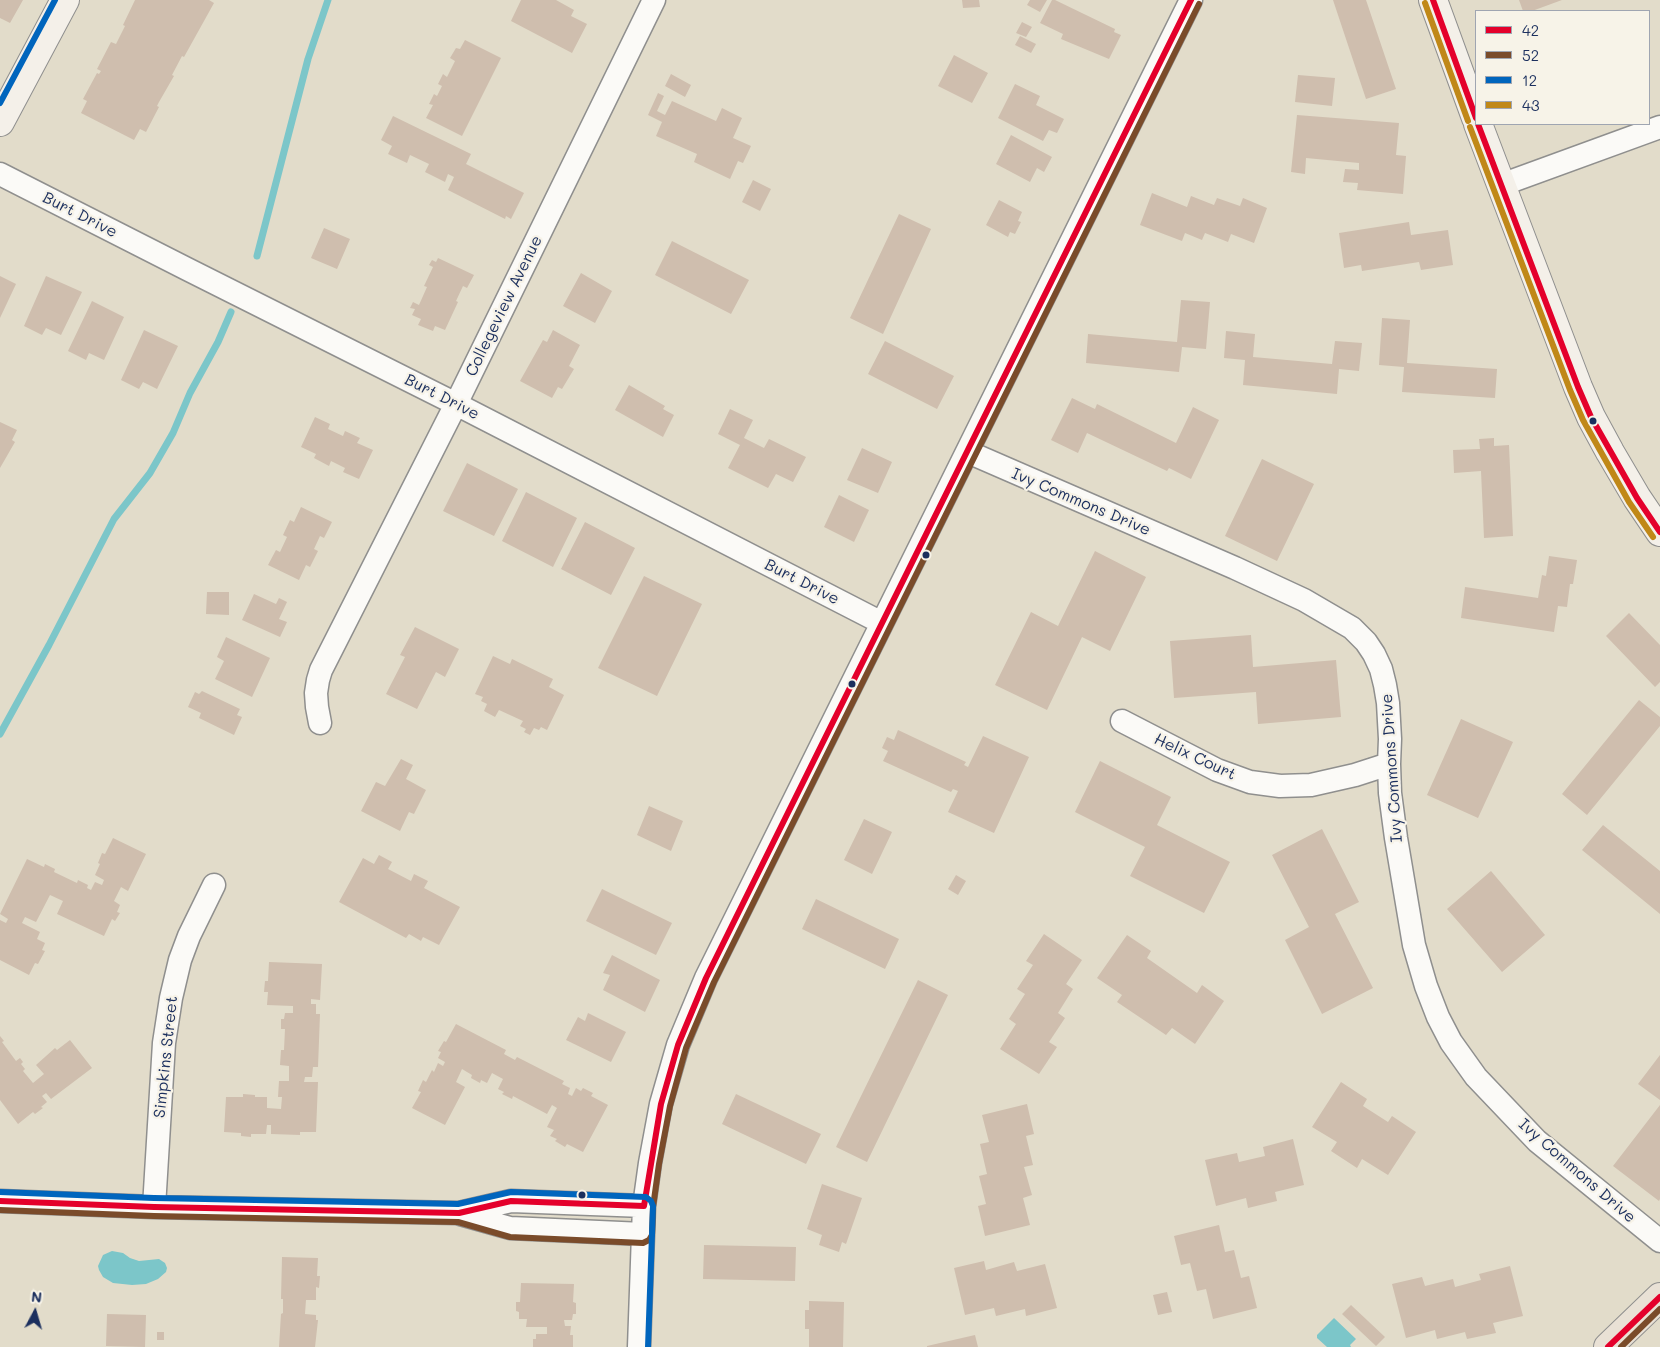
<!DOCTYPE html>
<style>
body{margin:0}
#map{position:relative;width:1660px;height:1347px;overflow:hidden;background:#e2dcca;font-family:Mali,sans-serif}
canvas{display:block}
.legend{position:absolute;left:1475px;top:10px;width:175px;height:115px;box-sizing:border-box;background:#f7f3e8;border:1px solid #9fa5b1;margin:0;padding:6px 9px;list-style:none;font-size:15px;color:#1b2f5e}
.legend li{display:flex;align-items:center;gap:10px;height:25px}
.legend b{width:25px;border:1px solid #9fa5b1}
.north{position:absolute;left:10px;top:1287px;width:50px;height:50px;-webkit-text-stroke:4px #f7f3e8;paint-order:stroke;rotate:6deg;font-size:14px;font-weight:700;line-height:20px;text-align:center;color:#1b2f5e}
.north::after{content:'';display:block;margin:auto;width:18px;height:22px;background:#1b2f5e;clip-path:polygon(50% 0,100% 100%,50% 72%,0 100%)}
</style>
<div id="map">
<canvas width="1660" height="1347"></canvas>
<ul class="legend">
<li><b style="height:6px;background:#e4002b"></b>42</li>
<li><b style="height:6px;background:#7a4b2a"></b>52</li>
<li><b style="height:6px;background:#0065bd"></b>12</li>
<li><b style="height:6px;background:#c08818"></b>43</li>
</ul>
<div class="north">N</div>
</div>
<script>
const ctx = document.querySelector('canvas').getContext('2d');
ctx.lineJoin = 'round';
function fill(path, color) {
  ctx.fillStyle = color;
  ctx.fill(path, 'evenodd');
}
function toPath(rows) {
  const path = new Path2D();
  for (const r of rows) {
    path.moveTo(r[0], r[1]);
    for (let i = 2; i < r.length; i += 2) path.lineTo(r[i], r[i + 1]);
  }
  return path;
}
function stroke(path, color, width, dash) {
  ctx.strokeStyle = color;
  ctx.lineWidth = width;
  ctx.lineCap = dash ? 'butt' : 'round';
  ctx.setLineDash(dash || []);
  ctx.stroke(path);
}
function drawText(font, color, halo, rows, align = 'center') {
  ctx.font = font + ' Mali,sans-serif';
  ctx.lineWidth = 4.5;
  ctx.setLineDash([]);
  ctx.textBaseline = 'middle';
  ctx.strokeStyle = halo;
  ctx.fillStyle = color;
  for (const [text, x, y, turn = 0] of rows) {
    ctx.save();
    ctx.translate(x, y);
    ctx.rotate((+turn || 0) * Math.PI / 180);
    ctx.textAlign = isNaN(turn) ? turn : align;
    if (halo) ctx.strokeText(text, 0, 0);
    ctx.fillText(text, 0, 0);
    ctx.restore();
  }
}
fill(toPath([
 [112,1251,123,1253,130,1258,139,1261,159,1259,165,1263,167,1268,166,1272,158,1279,146,1284,132,1285,113,1283,103,1277,99,1270,98,1266,103,1255],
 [1334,1318,1356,1339,1350,1345,1351,1347,1327,1347,1317,1338,1317,1335]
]), '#7cc6c9');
stroke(toPath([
 [257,256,308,59,328,0],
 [0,734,49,645,114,519,150,473,173,433,190,393,218,342,231,312]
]), '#7cc6c9', 7);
fill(toPath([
 [0,0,23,0,10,23,0,18],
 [135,0,209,0,214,3,184,57,182,56,172,75,174,76,159,102,157,106,159,107,146,132,140,129,134,140,81,113,87,101,83,99,97,73,99,74,101,71,97,69,111,42,116,44,125,26,123,25],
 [521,0,556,0,574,10,571,16,587,24,572,53,511,21],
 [962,0,979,0,980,7,963,8],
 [1030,0,1047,0,1040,12,1027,5],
 [1052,0,1055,0,1115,29,1114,32,1121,35,1109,59,1061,39,1063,34,1040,23],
 [1333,0,1366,0,1396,89,1366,99],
 [1519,0,1562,0,1532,11,1523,11],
 [1022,22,1032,27,1026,37,1016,33],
 [1020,36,1036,44,1031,53,1015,45],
 [465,40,501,58,462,136,426,118,433,105,429,104,434,94,437,96,442,86,438,84,443,74,447,77,455,61,450,58,456,48,460,49],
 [954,55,988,73,972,103,938,86],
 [671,74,691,85,685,97,665,86],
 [1298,75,1335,78,1332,106,1295,102],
 [1015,84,1040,96,1036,105,1064,119,1057,133,1049,130,1043,141,998,118],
 [658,93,664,96,657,111,665,115,672,101,716,121,722,108,742,118,733,138,751,146,743,163,738,161,730,179,694,162,697,154,656,136,662,122,648,115],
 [1297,115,1399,123,1396,155,1406,156,1403,194,1357,190,1358,183,1343,182,1345,169,1359,170,1359,163,1306,158,1305,174,1291,172],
 [393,116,471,154,466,164,524,193,511,219,506,216,505,219,448,190,454,177,448,174,445,182,425,172,429,164,410,155,407,163,388,154,392,146,381,140],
 [1011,135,1052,157,1044,172,1037,168,1030,182,996,164],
 [753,180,771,189,760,211,742,202],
 [1152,193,1187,207,1191,196,1214,205,1217,198,1240,206,1243,198,1267,208,1254,243,1231,234,1228,242,1205,233,1202,240,1185,233,1182,241,1140,225],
 [999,200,1022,212,1018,221,1021,222,1015,234,1010,232,1008,237,986,225],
 [899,214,931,229,883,334,850,318],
 [1409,222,1411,235,1448,230,1453,265,1421,270,1419,262,1362,271,1361,265,1344,268,1339,233],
 [324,228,350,239,337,269,311,258],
 [672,241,749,280,731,314,655,275],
 [438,258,474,275,467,288,463,286,456,301,458,302,445,330,435,326,433,331,418,325,421,319,412,315,415,309,410,308,413,302,419,305,427,287,424,286,433,267,429,265,432,260,436,262],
 [581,273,612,291,595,323,563,306],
 [0,276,16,284,0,318],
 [46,276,82,292,61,335,46,328,42,335,24,326],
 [1181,300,1210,302,1206,349,1182,347,1179,372,1086,363,1088,334,1177,342],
 [92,301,124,317,104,360,89,353,86,360,68,351],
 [1382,318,1410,320,1407,363,1497,369,1495,398,1402,392,1404,367,1379,365],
 [144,330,178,346,157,389,143,382,139,389,121,380],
 [553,330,580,345,569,366,574,369,562,389,558,387,552,398,520,381,543,340,547,342],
 [1226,331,1255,334,1253,357,1332,364,1335,341,1362,343,1359,371,1339,369,1337,394,1243,385,1245,360,1224,358],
 [885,341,954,376,937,409,868,374],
 [629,385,665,406,663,409,674,415,663,437,615,410],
 [1072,398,1095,409,1097,404,1176,443,1193,407,1219,420,1191,479,1169,468,1167,471,1087,433,1078,453,1051,440],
 [730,409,753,420,744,438,764,448,769,439,806,457,793,482,776,474,768,488,728,468,740,445,718,434],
 [315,417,330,424,328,429,343,436,345,431,360,438,357,443,373,450,359,479,343,472,345,468,331,461,329,466,314,458,316,454,301,447],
 [0,422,17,430,12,440,15,442,0,468],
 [1494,438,1494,446,1509,445,1513,536,1484,538,1481,471,1454,473,1453,450,1480,449,1479,439],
 [862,448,892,462,878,493,847,480],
 [1262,459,1314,484,1277,561,1225,536],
 [467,463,518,489,494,536,443,511],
 [526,492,577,518,553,567,502,541],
 [839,495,869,510,854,542,824,527],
 [301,507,332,522,324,538,320,536,314,549,318,551,310,567,306,565,299,580,268,565,276,550,280,552,287,537,283,535,290,520,294,522],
 [585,522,635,548,611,595,561,569],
 [1095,551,1146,577,1110,651,1082,637,1047,710,995,685,1031,612,1058,626],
 [1549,556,1577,560,1573,584,1570,584,1567,607,1558,606,1554,632,1461,618,1465,587,1538,598,1542,575,1546,576],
 [644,576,702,604,657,696,598,668],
 [207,592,229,592,229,615,206,614],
 [254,594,276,604,279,598,287,602,279,619,287,622,280,637,242,620],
 [1629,613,1660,645,1660,682,1655,687,1606,636],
 [415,627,459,649,445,677,436,672,417,709,386,694,405,657,400,655],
 [1251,635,1253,667,1336,660,1341,717,1258,724,1256,692,1174,698,1170,641],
 [226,637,270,658,252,697,215,679,224,661,217,657],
 [493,656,510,664,512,659,553,679,549,687,564,695,547,730,541,727,539,730,534,728,530,735,524,732,526,729,520,726,523,721,499,710,495,717,484,711,487,704,481,701,483,697,475,694],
 [202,691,240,709,237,715,242,717,234,735,199,718,201,713,188,707,195,692,199,694],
 [1639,700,1660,717,1660,726,1587,815,1562,794],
 [1461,719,1513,742,1478,818,1427,795],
 [898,730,966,762,964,765,968,767,983,736,1029,757,994,833,948,812,958,791,953,789,951,792,883,761,888,751,882,748,887,737,894,740],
 [401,759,413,765,406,779,426,790,414,814,409,812,400,831,361,811,376,782,385,786],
 [1100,761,1171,797,1157,825,1230,862,1204,913,1130,876,1145,847,1075,812],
 [649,806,683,821,671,851,637,835],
 [864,819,892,832,872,874,844,860],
 [1603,825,1660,871,1660,914,1582,850],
 [1322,829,1359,902,1335,914,1373,988,1322,1014,1285,940,1309,927,1272,855],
 [113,838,146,854,128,891,121,887,114,901,120,905,117,912,120,913,115,921,112,919,104,936,57,914,63,901,50,895,36,922,25,917,22,923,40,932,37,939,45,943,42,950,45,951,38,964,35,963,29,975,0,960,0,920,6,923,8,919,0,914,27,859,44,867,45,864,55,869,54,872,77,883,78,880,88,885,87,888,91,890,95,882,102,885,104,880,95,875,100,864,98,863,102,853,105,854],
 [379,855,392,862,388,869,411,881,414,874,428,881,424,888,460,907,439,945,423,937,421,941,409,934,406,938,339,902,363,858,374,864],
 [1491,871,1545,935,1502,972,1447,909],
 [956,875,966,881,958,895,948,889],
 [602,889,672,923,656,955,586,921],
 [816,899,899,939,885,969,802,929],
 [1044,934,1082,960,1066,984,1073,989,1058,1013,1065,1018,1049,1042,1057,1047,1039,1074,1000,1049,1016,1024,1009,1019,1025,994,1017,989,1033,965,1026,961],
 [1127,935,1151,951,1147,958,1197,993,1202,985,1224,1001,1195,1044,1172,1028,1166,1035,1117,1002,1122,995,1097,978],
 [612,955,660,980,645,1012,603,990,610,975,603,973],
 [269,962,322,964,320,1000,311,999,311,1004,316,1004,316,1014,320,1014,318,1067,313,1067,312,1077,305,1077,304,1082,318,1082,316,1132,300,1132,300,1135,271,1134,271,1125,267,1125,266,1134,251,1134,251,1137,241,1136,241,1133,224,1132,226,1097,243,1097,243,1094,255,1095,255,1097,267,1097,267,1108,281,1109,282,1097,278,1097,279,1081,289,1081,289,1066,280,1065,281,1050,284,1050,285,1029,281,1029,281,1019,284,1019,285,1013,293,1013,293,1006,267,1005,268,992,264,992,265,981,268,981],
 [918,980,948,995,867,1162,836,1147],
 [588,1013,626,1032,611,1062,566,1040,578,1017,585,1021],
 [456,1024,506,1050,504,1054,515,1060,517,1057,564,1081,562,1084,570,1088,568,1094,572,1096,576,1088,581,1091,583,1088,593,1093,591,1096,608,1105,583,1152,567,1144,565,1147,555,1141,557,1139,550,1136,554,1130,547,1127,557,1108,552,1105,547,1114,513,1096,512,1099,502,1094,504,1092,498,1089,503,1079,492,1073,487,1083,481,1080,480,1083,471,1078,472,1075,462,1069,456,1082,465,1087,445,1125,412,1108,421,1092,418,1091,423,1080,426,1082,432,1070,434,1072,438,1063,443,1066,445,1062,438,1058,441,1052,438,1051,444,1041,446,1042],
 [0,1036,4,1041,2,1042,16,1061,20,1058,23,1062,21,1064,25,1069,23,1071,33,1083,44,1074,36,1065,55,1048,57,1050,70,1040,92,1068,51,1099,46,1093,42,1096,47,1102,41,1107,43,1108,35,1114,33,1112,18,1124,0,1100],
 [1660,1055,1660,1100,1638,1084],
 [1341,1082,1367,1099,1363,1106,1388,1122,1392,1116,1416,1132,1388,1175,1362,1159,1357,1168,1331,1151,1337,1142,1312,1127],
 [736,1094,821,1134,806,1164,722,1124],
 [1027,1104,1034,1134,1026,1136,1033,1165,1024,1167,1032,1195,1023,1198,1030,1225,985,1236,978,1206,986,1204,979,1176,987,1174,980,1144,989,1142,982,1115],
 [1660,1105,1660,1199,1659,1201,1613,1166],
 [1293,1139,1304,1185,1275,1192,1277,1201,1248,1208,1246,1198,1216,1206,1205,1160,1237,1153,1239,1162,1265,1156,1263,1147],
 [822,1184,862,1198,846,1244,842,1242,839,1252,819,1245,822,1235,807,1229],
 [1219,1225,1225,1252,1234,1250,1241,1278,1249,1276,1257,1308,1213,1319,1206,1289,1197,1291,1190,1263,1181,1265,1174,1236],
 [704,1245,796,1247,795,1281,703,1279],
 [282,1257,318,1258,317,1276,320,1276,319,1288,316,1287,316,1300,306,1300,305,1314,316,1315,316,1320,318,1320,315,1347,279,1347,281,1314,283,1313,283,1299,281,1299],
 [984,1261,986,1270,1014,1262,1017,1271,1045,1264,1057,1308,1026,1316,1025,1309,996,1316,994,1308,965,1315,954,1268],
 [1510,1266,1523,1316,1493,1323,1496,1333,1467,1339,1465,1332,1437,1339,1435,1330,1406,1338,1392,1284,1422,1277,1425,1286,1453,1279,1455,1287,1481,1280,1479,1274],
 [521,1283,574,1284,573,1302,576,1303,576,1314,573,1314,572,1320,564,1320,565,1326,571,1326,570,1335,573,1335,573,1347,533,1347,533,1339,536,1339,536,1334,547,1334,547,1327,526,1327,527,1319,519,1319,519,1312,516,1311,516,1302,520,1302],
 [1167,1292,1172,1312,1158,1315,1153,1295],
 [809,1301,844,1302,843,1347,809,1347,809,1329,805,1329,805,1310,809,1310],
 [1351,1305,1385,1337,1376,1346,1342,1314],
 [107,1314,146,1315,145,1347,106,1346],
 [157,1332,164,1332,164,1340,157,1340],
 [975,1335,978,1347,927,1347,927,1346]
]), '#cfbeae');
const street = toPath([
 [0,174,187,269,456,404,882,623],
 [1501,185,1660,127],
 [968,452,1235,568,1304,600,1352,628,1366,642,1374,654,1381,669,1385,685,1388,703,1390,739,1389,764,1390,793,1396,838,1414,945,1426,986,1438,1017,1451,1042,1476,1077,1537,1141,1660,1241],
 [1122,721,1217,770,1250,782,1280,786,1311,785,1355,775,1389,764],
 [320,723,317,707,316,693,318,680,321,670,456,404,654,0],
 [0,1201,154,1207,459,1213,511,1201,644,1206],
 [154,1207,164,1043,171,998,180,960,189,936,214,885],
 [460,1214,510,1228,643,1234],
 [639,1347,644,1206,650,1163,661,1104,678,1045,706,978,1191,0]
]);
const secondary = toPath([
 [1433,0,1476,118],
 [0,122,65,0],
 [1478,124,1578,387,1591,417,1610,452,1637,498,1660,532]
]);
const primary = toPath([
 [1608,1347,1660,1297]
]);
stroke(street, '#8f8f8e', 25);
stroke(secondary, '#8f8f8e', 30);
stroke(primary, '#8f8f8e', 30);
stroke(street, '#fbfaf7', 22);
stroke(secondary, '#f4f0e9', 28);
stroke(primary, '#e9e1d5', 28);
stroke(toPath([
 [1433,0,1476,118],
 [1478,124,1578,387,1591,417,1637,498,1660,532],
 [0,1201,154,1207,459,1213,511,1201,644,1206,661,1104,678,1045,706,978,1191,0],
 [1608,1347,1660,1297]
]), '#e4002b', 6);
stroke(toPath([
 [0,1210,154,1216,458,1222,510,1237,643,1243,649,1240,652,1235,653,1207,659,1164,670,1106,686,1048,714,982,1199,4],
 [1621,1347,1660,1309]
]), '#7a4b2a', 6);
stroke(toPath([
 [0,103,55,0],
 [0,1192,154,1198,458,1204,511,1192,646,1197,651,1201,653,1206,648,1347]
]), '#0065bd', 6);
stroke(toPath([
 [1425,3,1468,121],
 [1470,127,1570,390,1583,420,1629,502,1653,537]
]), '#c08818', 6);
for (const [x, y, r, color] of [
 [1593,421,4.5,"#1b2f5e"],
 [926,555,4.5,"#1b2f5e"],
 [852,684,4.5,"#1b2f5e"],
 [582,1195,4.5,"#1b2f5e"]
]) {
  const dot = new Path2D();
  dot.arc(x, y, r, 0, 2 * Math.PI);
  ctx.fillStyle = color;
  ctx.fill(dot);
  stroke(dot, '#f7f3e8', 2);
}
drawText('16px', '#1b2f5e', '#f7f3e8', [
 ["Burt Drive",80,215,27],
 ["Collegeview Avenue",504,306,-64],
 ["Burt Drive",442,397,27],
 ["Ivy Commons Drive",1081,502,23],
 ["Burt Drive",802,582,27],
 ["Helix Court",1195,757,25],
 ["Ivy Commons Drive",1392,768,-94],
 ["Simpkins Street",166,1057,-84],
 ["Ivy Commons Drive",1577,1171,41]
]);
</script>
